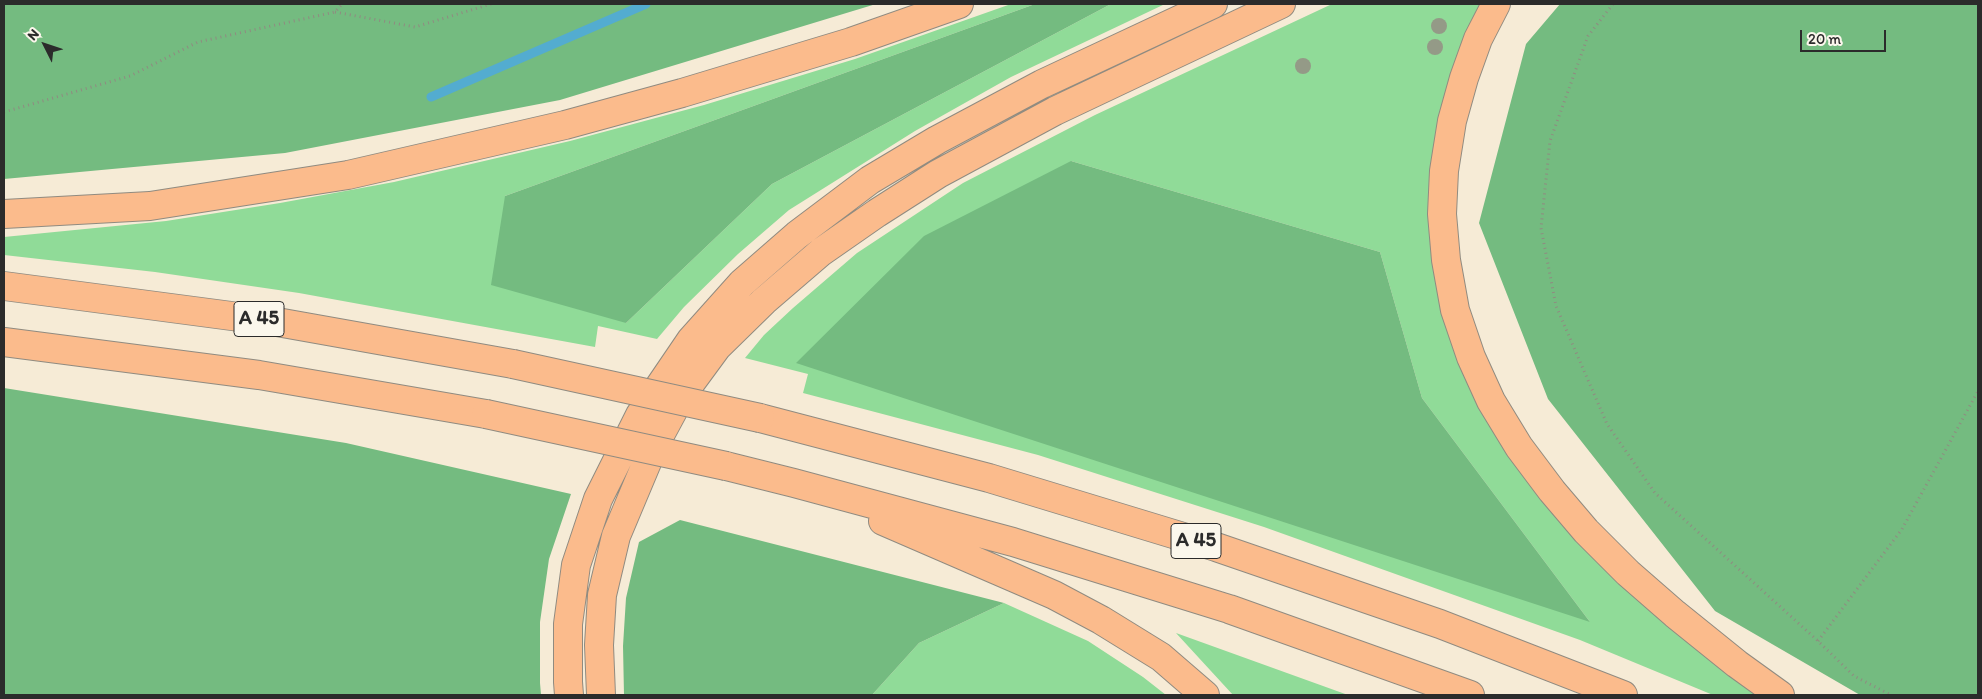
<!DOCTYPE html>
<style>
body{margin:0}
#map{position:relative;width:1982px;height:699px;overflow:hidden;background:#f6ebd6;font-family:Itim,sans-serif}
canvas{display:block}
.frame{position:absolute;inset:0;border:5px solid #2b2b2b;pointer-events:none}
.north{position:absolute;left:20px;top:20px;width:50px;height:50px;-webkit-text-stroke:4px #fbf7ec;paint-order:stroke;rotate:311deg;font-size:14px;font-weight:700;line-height:20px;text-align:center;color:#2b2b2b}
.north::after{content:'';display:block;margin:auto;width:18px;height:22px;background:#2b2b2b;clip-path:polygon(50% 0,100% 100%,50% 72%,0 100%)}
.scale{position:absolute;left:1800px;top:30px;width:86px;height:22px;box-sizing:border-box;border:2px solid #2b2b2b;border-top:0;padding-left:6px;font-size:15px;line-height:18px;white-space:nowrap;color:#2b2b2b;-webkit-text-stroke:4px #fbf7ec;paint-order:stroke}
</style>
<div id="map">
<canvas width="1982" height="699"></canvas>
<div class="frame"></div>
<div class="north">N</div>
<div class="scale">20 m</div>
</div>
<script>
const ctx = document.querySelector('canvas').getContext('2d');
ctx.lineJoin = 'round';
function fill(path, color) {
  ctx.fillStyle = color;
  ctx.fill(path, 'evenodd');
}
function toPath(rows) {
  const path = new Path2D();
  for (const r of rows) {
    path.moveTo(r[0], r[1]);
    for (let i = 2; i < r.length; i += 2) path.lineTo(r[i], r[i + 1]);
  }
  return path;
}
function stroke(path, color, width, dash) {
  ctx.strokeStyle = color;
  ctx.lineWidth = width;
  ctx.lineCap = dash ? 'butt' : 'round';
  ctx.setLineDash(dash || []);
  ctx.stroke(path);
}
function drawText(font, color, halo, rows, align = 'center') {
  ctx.font = font + ' Itim,sans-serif';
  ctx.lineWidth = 4;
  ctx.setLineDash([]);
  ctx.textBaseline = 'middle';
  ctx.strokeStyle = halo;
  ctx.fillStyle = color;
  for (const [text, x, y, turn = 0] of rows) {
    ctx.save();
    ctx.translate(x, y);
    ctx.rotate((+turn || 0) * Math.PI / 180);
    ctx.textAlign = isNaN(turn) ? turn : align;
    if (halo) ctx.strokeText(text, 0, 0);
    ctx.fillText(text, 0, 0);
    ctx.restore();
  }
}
fill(toPath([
 [1011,4,1035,4,505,196,626,323,772,184,1111,4,1165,4,1011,77,915,131,789,210,738,254,684,307,657,339,598,326,595,347,299,293,155,272,4,255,4,237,166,221,280,203,394,182,570,141,704,105,855,59],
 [1332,4,1484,4,1434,208,1516,459,1766,695,1713,695,1580,640,1264,527,1038,455,803,393,808,374,745,358,764,335,793,308,857,253,963,183,1095,115],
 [1071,161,1380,252,1422,398,1590,622],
 [1004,603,1088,641,1143,677,1166,695,872,695,919,643],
 [1176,633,1348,695,1233,695]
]), '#90db98');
fill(toPath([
 [4,4,876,4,560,100,285,153,4,179],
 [1035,4,1111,4,772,184,626,323,491,285,505,196],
 [1560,4,1978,4,1978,695,1860,695,1715,611,1548,399,1479,223,1526,44],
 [1071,161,1380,252,1422,398,1590,622,796,363,924,236],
 [4,388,346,443,571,494,549,559,540,622,540,683,541,695,4,695],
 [680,520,1004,603,919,643,872,695,624,695,623,646,626,598,639,542]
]), '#74bb80');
stroke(toPath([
 [431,97,646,4]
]), '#53acd0', 9);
const highway = toPath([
 [1496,4,1478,39,1464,78,1452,121,1444,171,1442,214,1446,260,1455,310,1471,357,1491,401,1519,447,1552,491,1586,531,1628,573,1675,614,1737,664,1780,695],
 [4,214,150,206,348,175,565,125,682,93,851,42,959,4],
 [4,286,277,322,513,364],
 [4,342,259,375,486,414],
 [760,418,989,478,1216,547,1440,624,1623,695],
 [726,466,794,483,1013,542,1229,609,1470,695],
 [883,521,1054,595,1101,620,1161,657,1205,695],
 [569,695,568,682,568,624,576,565,598,499,640,415,691,340,742,283,797,235,870,180,937,140,1042,84,1213,4],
 [601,695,599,645,602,595,616,536,653,448,681,396,717,347,764,301,821,252,877,213,938,174,1055,111,1281,4]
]);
stroke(highway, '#908b80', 30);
stroke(toPath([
 [1613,4,1588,36,1550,141,1541,228,1556,306,1607,424,1655,493,1818,641,1854,676,1891,695],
 [335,12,415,27,491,4],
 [4,112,130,76,198,42,335,12,342,4],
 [1818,641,1902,529,1978,391]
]), '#908b80', 3, [1, 4]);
stroke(highway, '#fbbb8c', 28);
const highwayBridge = toPath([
 [513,364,760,418],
 [486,414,726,466]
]);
stroke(highwayBridge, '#908b80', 30, []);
stroke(highwayBridge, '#fbbb8c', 28);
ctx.fillStyle = '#949a87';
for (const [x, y] of [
 [1439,26],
 [1435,47],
 [1303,66]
]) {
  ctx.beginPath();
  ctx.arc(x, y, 8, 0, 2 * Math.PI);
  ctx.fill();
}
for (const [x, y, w] of [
 [259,319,50],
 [1196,541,50]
]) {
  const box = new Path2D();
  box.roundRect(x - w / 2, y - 17.5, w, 35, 4);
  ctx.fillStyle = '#fbf7ec';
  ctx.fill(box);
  stroke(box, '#2b2b2b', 1);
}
drawText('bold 20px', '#2b2b2b', null, [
 ["A 45",259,319],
 ["A 45",1196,541]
]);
</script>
